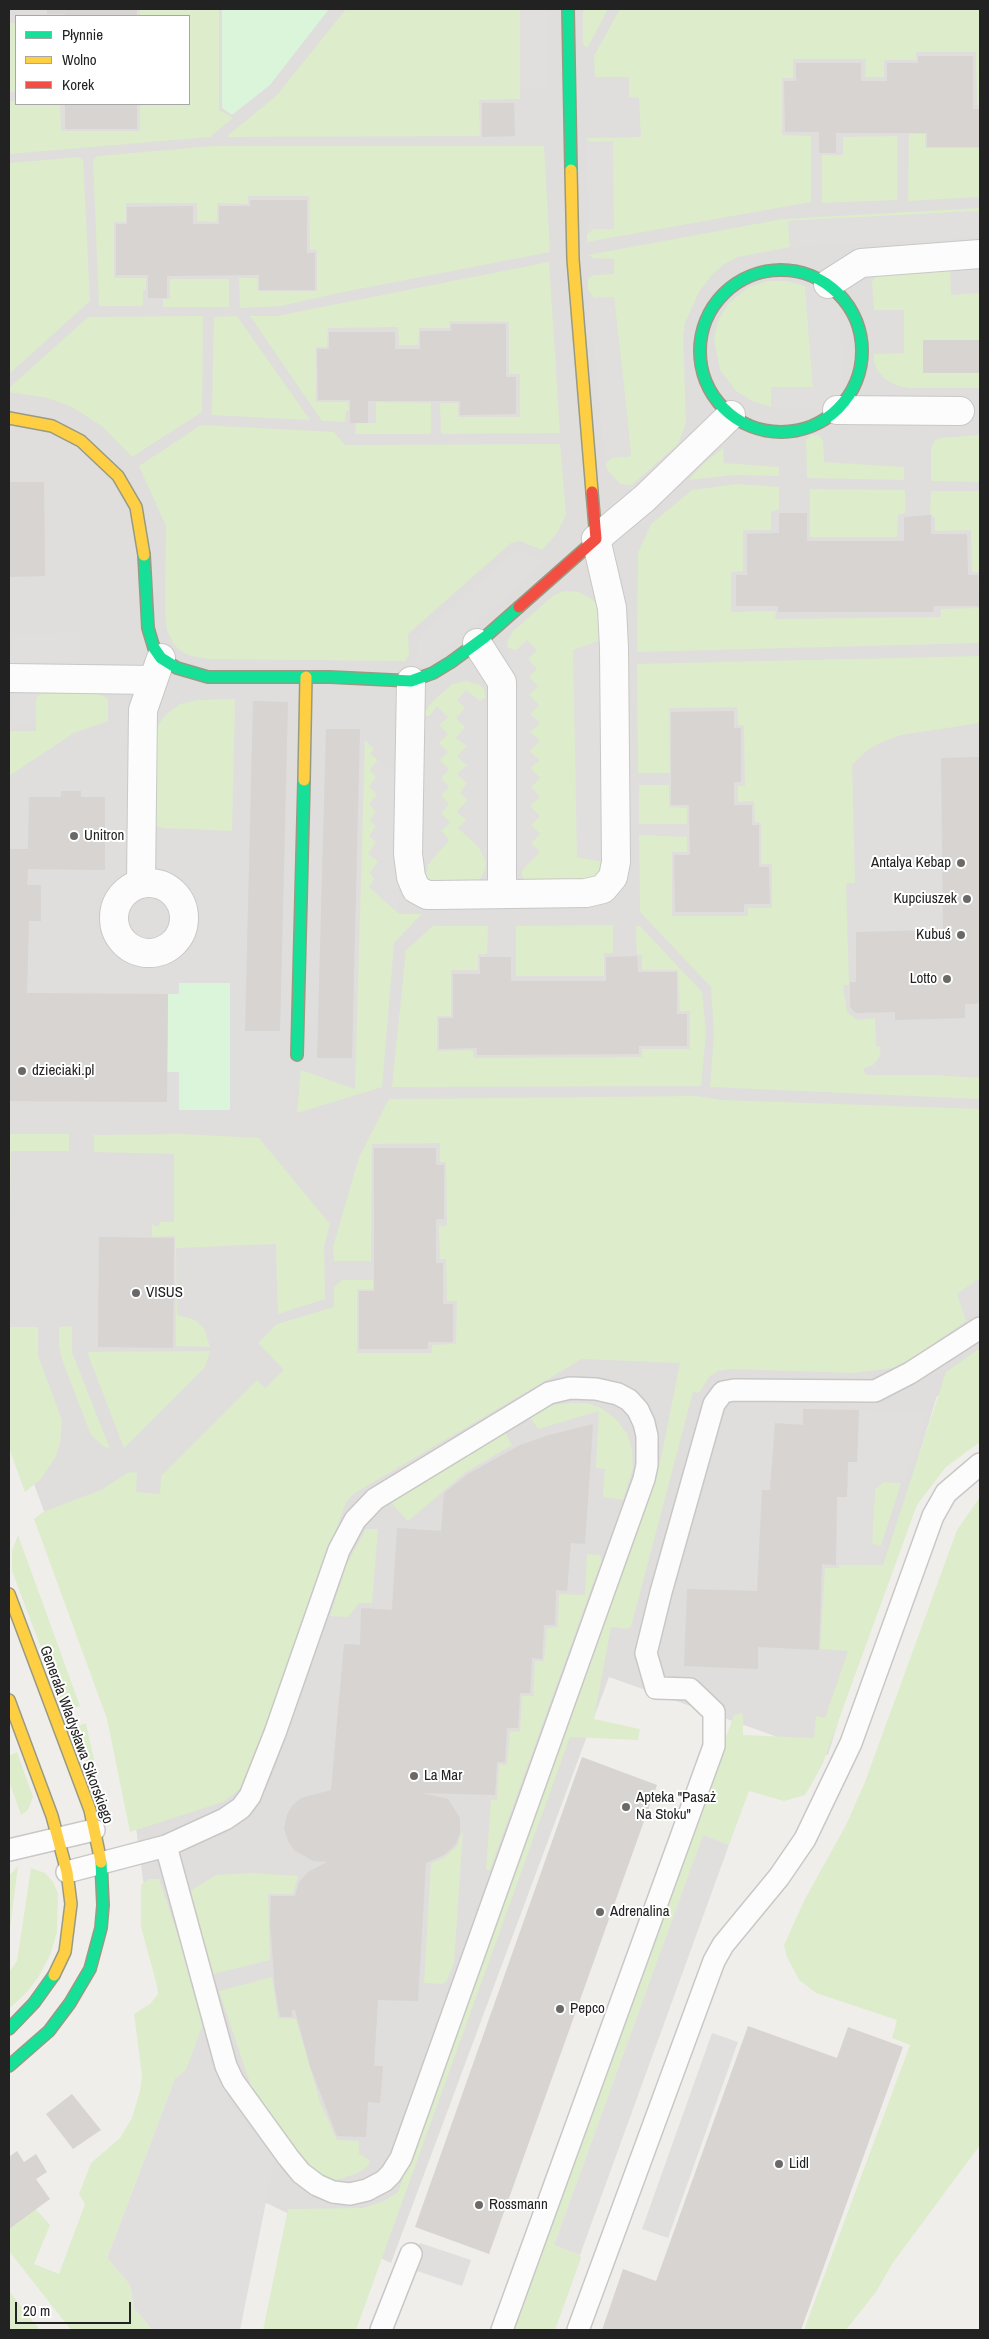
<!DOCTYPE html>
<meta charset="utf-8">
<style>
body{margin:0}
#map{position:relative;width:989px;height:2339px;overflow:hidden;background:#f0eeeb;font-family:"Archivo Narrow",sans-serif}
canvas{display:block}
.frame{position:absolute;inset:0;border:10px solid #222;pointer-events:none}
.legend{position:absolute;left:15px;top:15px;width:175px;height:90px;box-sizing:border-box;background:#fff;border:1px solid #a7a7a7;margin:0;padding:6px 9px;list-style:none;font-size:15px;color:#222}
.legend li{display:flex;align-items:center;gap:10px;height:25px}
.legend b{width:25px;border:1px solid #a7a7a7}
.scale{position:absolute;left:15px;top:2302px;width:116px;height:22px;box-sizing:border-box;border:2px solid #222;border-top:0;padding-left:6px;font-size:15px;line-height:18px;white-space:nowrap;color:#222;-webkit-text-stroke:4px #fff;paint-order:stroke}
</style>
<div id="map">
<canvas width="989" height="2339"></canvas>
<div class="frame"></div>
<ul class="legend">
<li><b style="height:6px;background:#16e098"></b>Płynnie</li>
<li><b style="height:6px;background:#ffcf43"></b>Wolno</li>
<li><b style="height:6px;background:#f24e42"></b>Korek</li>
</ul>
<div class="scale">20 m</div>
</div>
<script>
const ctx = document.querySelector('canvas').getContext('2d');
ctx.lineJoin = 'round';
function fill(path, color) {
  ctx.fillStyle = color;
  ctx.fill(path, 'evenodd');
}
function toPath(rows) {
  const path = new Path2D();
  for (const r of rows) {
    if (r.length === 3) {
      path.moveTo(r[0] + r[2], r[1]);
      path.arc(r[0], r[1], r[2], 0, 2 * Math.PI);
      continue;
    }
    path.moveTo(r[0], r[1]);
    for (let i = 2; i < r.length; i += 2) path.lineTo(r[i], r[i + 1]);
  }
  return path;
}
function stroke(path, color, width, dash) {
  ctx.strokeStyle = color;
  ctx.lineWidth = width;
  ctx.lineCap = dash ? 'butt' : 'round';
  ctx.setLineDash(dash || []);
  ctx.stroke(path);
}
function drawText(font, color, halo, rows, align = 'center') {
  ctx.font = font + ' "Archivo Narrow",sans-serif';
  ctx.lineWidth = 4;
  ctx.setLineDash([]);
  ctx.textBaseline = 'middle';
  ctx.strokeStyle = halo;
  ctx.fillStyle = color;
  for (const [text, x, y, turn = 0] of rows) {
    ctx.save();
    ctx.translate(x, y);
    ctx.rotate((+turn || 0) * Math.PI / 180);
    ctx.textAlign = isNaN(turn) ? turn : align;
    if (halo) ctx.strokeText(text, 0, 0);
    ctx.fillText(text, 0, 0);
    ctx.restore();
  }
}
fill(toPath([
 [9,9,980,9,980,1408,937,1396,828,1755,609,1677,391,2263,181,2162,122,1724,9,1416],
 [16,16,189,16,189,104,16,104]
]), '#dfdedc');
fill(toPath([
 [140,9,219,9,219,110,233,118,210,137,9,154,9,101,16,101,16,104,60,104,61,131,140,131,140,104,189,104,189,16,140,16],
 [346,9,520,9,520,99,479,100,480,136,226,137,277,95],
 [583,9,608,9,588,47,584,46,583,43],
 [620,9,980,9,980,105,977,105,976,52,916,52,916,60,884,60,884,77,865,77,866,59,793,59,793,78,782,78,782,135,811,136,811,202,587,242,587,234,593,229,613,229,612,142,589,142,586,138,641,137,639,98,629,97,629,77,595,77,594,56],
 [9,23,16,23,16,92,9,92],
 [909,134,925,134,925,148,980,148,980,197,908,201],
 [897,136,897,200,822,203,822,155,843,155,843,137],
 [214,146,544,146,550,252,333,294,281,306,240,308,239,278,257,278,258,291,317,291,317,250,310,250,309,196,248,196,248,204,217,203,217,222,197,221,197,203,126,203,126,222,114,222,114,278,146,278,146,290,143,290,143,306,99,306,93,160,97,156],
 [80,157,83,160,90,301,9,374,9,163],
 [980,208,980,211,788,221,790,247,738,257,723,265,712,275,699,292,685,323,683,335,686,423,678,444,632,485,620,484,608,471,605,464,611,458,631,456,627,415,614,297,594,298,588,290,588,278,593,275,614,274,614,259,593,258,588,255,783,219],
 [549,262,560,433,441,434,440,403,458,403,458,417,520,417,520,374,509,374,509,322,450,321,449,328,419,328,418,345,399,345,398,327,328,328,327,347,316,347,316,402,348,402,349,411,346,411,345,422,322,421,250,316,277,316],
 [950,269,951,295,980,293,980,428,980,388,908,388,896,385,885,379,877,370,874,361,874,354,904,353,904,310,874,310,872,282,877,273],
 [170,279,229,279,229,307,163,307,163,299,170,299],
 [767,281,787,281,805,286,813,387,771,387,771,407,752,401,736,391,720,370,714,339,718,320,729,303,747,288],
 [203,316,202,412,132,457,103,427,72,407,48,398,9,392,9,388,88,317],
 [237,316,310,420,212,415,214,317],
 [376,402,431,403,431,434,355,434,356,423,376,423],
 [201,425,334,432,345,445,560,444,566,515,557,533,542,550,520,541,511,543,408,634,409,655,405,661,209,659,191,656,184,653,174,645,167,630,165,612,166,526,139,466],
 [811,435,819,435,823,441,824,462,904,467,904,480,807,478,806,440],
 [980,435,980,482,931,481,931,448,935,440,940,438],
 [723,448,724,463,779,467,779,476,734,475,689,480,703,464],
 [737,484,779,487,779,509,771,512,771,530,743,530,743,571,731,572,731,612,776,611,775,619,941,617,941,609,980,608,980,643,637,652,638,553,651,524,692,490],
 [810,489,905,490,905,513,898,515,897,537,810,537],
 [931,491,980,491,980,572,972,572,971,530,935,531,935,519,930,513],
 [565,591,578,592,589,597,597,604,603,619,577,857,603,862,605,866,594,879,527,883,522,876,522,870,526,866,531,843,529,677,516,650,508,648,507,643,512,632,554,595],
 [980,656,980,723,901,735,880,743,866,751,852,765,855,883,846,883,849,985,843,985,847,1012,857,1020,875,1018,876,1046,881,1047,879,1058,873,1065,863,1069,866,1075,932,1075,980,1078,980,1099,710,1087,714,1035,711,987,640,912,639,835,687,837,687,852,672,852,672,916,748,916,748,908,772,908,772,864,761,864,761,823,755,822,754,801,738,802,738,786,745,786,744,726,738,725,737,707,669,708,670,773,638,773,637,664],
 [467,681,480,685,484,689,486,698,466,708,468,800,457,812,467,820,458,828,480,848,486,862,485,870,481,878,475,882,431,882,426,875,428,864,449,840,441,831,437,707,429,716,426,716,425,712,430,704,452,684],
 [97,693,108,699,108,721,74,733,9,776,9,731,36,731,36,698,40,694],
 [235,699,232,831,164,828,157,826,151,817,156,729,165,715,180,704,197,700],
 [365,740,374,749,370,754,378,760,370,770,377,777,377,794,376,826,369,836,377,842,379,861,370,873,399,914,422,914,394,943,382,1087,297,1113,301,1070,355,1089],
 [639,785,669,785,669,807,687,808,687,824,639,824],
 [613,925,613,953,604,953,604,976,516,976,516,926],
 [433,926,488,926,487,954,478,954,478,970,451,970,451,1016,437,1016,437,1051,473,1050,474,1058,642,1057,642,1049,690,1049,690,1011,680,1011,678,970,642,970,642,955,637,954,636,926,640,926,702,992,706,1033,701,1086,392,1087,406,950],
 [696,1096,723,1100,980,1109,980,1278,958,1294,967,1308,966,1321,903,1365,892,1368,854,1373,730,1369,718,1371,710,1376,699,1393,693,1392,631,1627,627,1629,611,1627,594,1719,640,1729,638,1740,570,1737,356,2330,263,2330,288,2209,363,2208,384,2201,398,2192,660,1463,680,1363,582,1359,355,1493,346,1502,248,1775,240,1789,223,1802,130,1832,107,1719,34,1519,43,1512,101,1490,129,1472,137,1473,136,1492,160,1494,161,1476,257,1380,265,1388,284,1370,258,1343,277,1324,334,1307,334,1287,342,1280,373,1280,373,1289,357,1289,357,1353,432,1353,432,1345,456,1344,457,1301,447,1301,446,1259,440,1259,439,1226,447,1226,446,1162,440,1162,440,1143,372,1144,371,1261,334,1261,333,1247,359,1157,389,1099],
 [9,1134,69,1134,69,1151,11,1151,9,1285],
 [182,1134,259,1138,330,1224,324,1247,325,1299,278,1314,276,1244,176,1248,177,1315,195,1320,204,1328,210,1347,176,1346,175,1236,152,1237,152,1224,158,1227,160,1222,174,1222,174,1154,94,1152,94,1135],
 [72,1326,72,1352,110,1449,103,1446,91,1435,62,1360,59,1345,59,1327],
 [9,1327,38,1327,38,1356,62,1420,60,1443,55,1458,40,1480,25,1492,9,1448],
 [980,1348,980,1442,946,1467,917,1505,823,1763,810,1787,805,1795,784,1801,749,1791,729,1845,703,1836,554,2245,580,2255,581,2258,555,2330,513,2330,734,1715,741,1713,743,1716,743,1735,814,1738,816,1716,825,1718,848,1651,820,1649,825,1568,839,1568,839,1565,883,1565,946,1372],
 [210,1351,205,1367,124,1448,87,1352],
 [571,1403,587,1403,601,1408,616,1419,627,1434,632,1449,633,1468,623,1500,603,1497,605,1469,596,1468,599,1411,538,1429,529,1416,553,1405],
 [504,1431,512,1445,466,1472,408,1521,390,1502],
 [884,1482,901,1483,881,1546,872,1544,875,1489],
 [980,1497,980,2145,892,2264,876,2292,846,2330,804,2330,910,2045,892,2038,897,2020,816,1993,799,1980,787,1957,784,1945,805,1899,846,1825,865,1782,957,1530],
 [366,1529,378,1529,372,1603,359,1603,348,1617,330,1616,346,1565],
 [18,1535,80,1706,65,1711,12,1571,12,1551],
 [587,1554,600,1555,602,1559,490,1870,486,1870,491,1800,497,1800,499,1764,507,1765,510,1731,520,1732,522,1696,533,1696,535,1661,544,1661,547,1628,558,1627,559,1594,585,1595],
 [86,1723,98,1778,99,1802,73,1728],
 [17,1752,33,1797,28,1810,21,1815,9,1781,9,1756],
 [463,1830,454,1963,446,1982,442,1984,424,1983,431,1863,444,1858,457,1846],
 [18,1866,9,1936,9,1876],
 [31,1868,45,1873,53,1882,58,1893,57,1932,50,1955,39,1976,27,1992,9,2009,9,1972,17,1961],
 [252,1873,298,1876,293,1894,268,1894,270,1960,213,1974,190,1891,216,1875],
 [149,1879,159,1879,204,2014,204,2022,186,2071,175,2079,107,2258,130,2285,134,2308,152,2330,71,2330,9,2251,9,2227,35,2208,50,2225,34,2264,59,2274,85,2204,79,2194,91,2163,120,2138,132,2118,140,2091,142,2075,134,2014,150,2004,159,1993,141,1927,141,1885],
 [272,1977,278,2018,296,2019,320,2102,337,2140,359,2141,359,2154,370,2160,368,2166,358,2173,337,2180,326,2179,317,2175,254,2095,219,1991],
 [9,2291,40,2330,9,2330]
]), '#ddeccb');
fill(toPath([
 [222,9,329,9,270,85,232,115,222,108],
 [179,983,230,983,230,1110,179,1110,179,1072,167,1072,168,994,179,994]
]), '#daf5da');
fill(toPath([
 [520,9,549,9,548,89,520,89],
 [586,139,589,142,613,141,614,229,593,229,587,234],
 [980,211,980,237,790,247,788,221],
 [828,284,839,295,843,396,837,410,771,407,771,387,813,387,805,286],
 [588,290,594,298,614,297,627,415,631,456,611,458,605,464],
 [516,550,540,560,549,557,507,597,438,656,411,667,417,659,419,635],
 [79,633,80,661,9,663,9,634],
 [604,639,603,862,577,857,573,650],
 [527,640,537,650,528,659,537,669,529,677,538,686,529,695,539,705,530,714,540,723,530,732,540,741,529,751,540,760,530,768,540,778,531,787,540,797,530,806,540,816,531,825,540,834,531,843,540,852,522,870,513,863,508,648,516,650],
 [466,690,480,701,485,698,486,694,490,709,490,850,486,862,484,855,475,843,458,828,467,820,457,811,468,800,460,793,467,783,457,774,467,765,457,756,467,746,456,738,465,727,456,718,465,708,457,700],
 [9,694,40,694,36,698,36,722,9,722],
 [437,707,448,717,439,725,448,734,439,743,448,752,440,760,449,770,441,778,449,787,441,795,449,804,441,813,450,822,441,831,449,840,428,864,422,856,422,724],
 [378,760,400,776,399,914,369,887,375,878,370,873,378,861,368,854,376,842,370,835,376,827,370,820,376,811,369,804,377,794,369,787,376,777,370,770],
 [980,1278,980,1310,966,1321,957,1294],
 [859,1410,928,1412,905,1483,884,1482,875,1489,872,1544,886,1546,881,1565,836,1563,837,1497,847,1496,848,1462,857,1462],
 [703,1835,729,1845,580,2255,554,2245],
 [204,2022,231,2104,275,2158,240,2330,152,2330,134,2308,130,2285,107,2258,175,2079,186,2070],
 [712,2033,738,2042,668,2238,642,2229],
 [420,2243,471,2260,462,2286,411,2269]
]), '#e0dfde');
fill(toPath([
 [47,9,137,9,137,16,65,16,65,14,47,14],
 [918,56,973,56,973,109,980,109,980,147,927,147,927,133,836,133,836,153,819,153,819,132,785,132,784,81,796,81,796,63,861,63,861,81,887,81,887,63,918,63],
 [482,103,514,103,515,136,482,137],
 [65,104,137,104,137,129,65,129],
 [250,200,307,200,307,253,315,253,315,290,259,290,259,275,167,276,167,298,148,298,148,275,116,275,116,224,127,224,127,207,193,206,193,224,219,224,219,206,250,206],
 [451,324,506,324,506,377,516,377,516,414,460,415,460,401,368,401,368,423,350,423,350,400,318,400,317,349,329,349,329,332,395,332,395,349,420,349,420,331,451,331],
 [923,340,980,340,980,373,923,373],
 [9,482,44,482,45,576,9,577],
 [779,513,807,513,807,541,904,541,904,517,931,515,931,534,967,534,968,575,978,575,979,606,934,606,933,612,778,612,778,606,736,606,736,575,747,575,747,534,779,533],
 [253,701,288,702,280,1031,245,1031],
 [734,711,734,728,741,728,741,782,734,782,734,805,752,805,752,825,759,825,759,867,769,867,770,904,744,904,744,912,675,912,674,855,690,855,689,805,671,805,671,712],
 [326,729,360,729,352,1058,317,1058],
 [980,757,980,1000,977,1004,965,1004,965,1018,895,1020,895,1012,856,1013,850,1007,850,982,856,982,856,932,943,930,941,758],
 [61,791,81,791,81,797,105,797,105,870,28,869,27,885,41,885,41,921,29,921,27,993,168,994,167,1102,9,1101,9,849,28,849,29,797,61,797],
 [637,956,638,972,677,972,677,1014,687,1014,687,1046,639,1046,639,1054,477,1055,477,1048,439,1049,439,1018,453,1018,453,974,480,974,480,957,511,957,511,981,606,981,606,957],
 [374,1148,436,1148,436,1165,444,1165,444,1219,436,1219,436,1263,443,1263,443,1304,453,1304,453,1342,428,1342,428,1349,359,1349,359,1291,374,1291],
 [99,1237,174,1238,173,1348,98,1347],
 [803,1409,859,1410,857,1462,848,1462,847,1497,837,1497,836,1565,822,1564,819,1650,758,1647,758,1669,684,1666,687,1589,757,1591,762,1490,770,1490,775,1423,803,1425],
 [593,1424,585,1544,571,1543,567,1591,556,1590,555,1625,544,1625,542,1659,532,1658,530,1693,520,1693,518,1728,507,1728,505,1762,497,1762,495,1795,421,1793,448,1799,460,1818,460,1832,456,1844,444,1855,426,1863,418,2001,378,2000,374,2066,383,2066,380,2103,368,2102,366,2137,337,2136,310,2066,295,2010,292,2010,292,2017,280,2017,275,1989,270,1922,271,1896,295,1896,299,1882,308,1872,327,1862,313,1861,294,1850,288,1841,284,1828,287,1815,292,1806,301,1798,331,1790,344,1644,360,1645,361,1608,392,1610,397,1528,441,1531,444,1493,468,1474,520,1445,549,1435],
 [582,1757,657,1785,489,2254,415,2227],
 [748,2026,837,2058,848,2027,903,2047,801,2330,602,2330,623,2269,656,2281],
 [72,2094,101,2130,73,2149,46,2114],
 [17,2151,24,2162,36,2154,47,2172,36,2179,50,2199,9,2229,9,2157]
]), '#d7d4d2');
const lane = toPath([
 [9,1850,94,1830],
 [67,1872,166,1846,225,1819,241,1808,250,1796,275,1733,339,1550,355,1520,375,1499,549,1393,570,1388,596,1389,618,1394,629,1400,638,1410,644,1423,647,1436,647,1465,644,1479,401,2158,391,2174,384,2181,367,2190,350,2194,333,2192,317,2185,301,2173,288,2157,233,2081,226,2066,166,1846],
 [381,2330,411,2254],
 [502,2330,714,1746,714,1712,690,1689,656,1688,646,1653,661,1592,714,1404,723,1392,734,1390,875,1391,910,1373,980,1328],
 [578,2330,714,1961,723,1945,779,1877,805,1839,851,1743,933,1516,946,1493,980,1464]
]);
const street = toPath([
 [828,284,861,263,980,254],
 [837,410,960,411],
 [477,643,502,682,502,894],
 [9,678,153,680],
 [411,681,408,854,411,877,416,889,427,895,437,895,586,893,603,889,613,877,616,862,614,648,612,608,596,539,645,498,731,415],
 [141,883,143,710,161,658],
 [149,918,35]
]);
const fast = toPath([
 [568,9,571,170],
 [781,351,81],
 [144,555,148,628,154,648,161,658,177,668,208,677,330,677,411,681,433,673,451,662,485,637,519,607],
 [297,1055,304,780],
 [9,2029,34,2003,54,1975],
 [9,2066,49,2031,70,2003,90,1969,101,1928,103,1905,101,1862]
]);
const slow = toPath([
 [571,170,573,259,592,492],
 [9,418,52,426,81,441,118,476,136,507,144,555],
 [304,780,306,677],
 [9,1594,90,1810,101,1862],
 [9,1700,52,1816,67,1872,71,1904,65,1952,54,1975]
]);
const jam = toPath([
 [519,607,596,539,592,492]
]);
stroke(lane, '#c9c8c7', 24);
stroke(street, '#c9c8c7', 30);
stroke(fast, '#999a82', 14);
stroke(slow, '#999a82', 14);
stroke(jam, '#999a82', 14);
stroke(lane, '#fdfcfc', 21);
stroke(street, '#fdfcfc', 28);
stroke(fast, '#16e098', 11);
stroke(slow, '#ffcf43', 11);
stroke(jam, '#f24e42', 11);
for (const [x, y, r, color] of [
 [74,836,5,"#6a6968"],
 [961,863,5,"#6a6968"],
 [967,899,5,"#6a6968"],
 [961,935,5,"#6a6968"],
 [947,979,5,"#6a6968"],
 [22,1071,5,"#6a6968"],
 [136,1293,5,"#6a6968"],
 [414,1776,5,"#6a6968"],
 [626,1807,5,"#6a6968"],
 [600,1912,5,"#6a6968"],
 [560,2009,5,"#6a6968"],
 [779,2164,5,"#6a6968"],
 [479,2205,5,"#6a6968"]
]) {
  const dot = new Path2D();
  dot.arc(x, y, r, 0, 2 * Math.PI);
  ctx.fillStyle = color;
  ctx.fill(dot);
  stroke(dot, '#fff', 2);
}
drawText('15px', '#222', '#fff', [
 ["Unitron",84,836],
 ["Antalya Kebap",951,863,"right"],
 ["Kupciuszek",957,899,"right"],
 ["Kubuś",951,935,"right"],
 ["Lotto",937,979,"right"],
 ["dzieciaki.pl",32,1071],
 ["VISUS",146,1293],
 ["La Mar",424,1776],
 ["Apteka \"Pasaż",636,1798],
 ["Na Stoku\"",636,1815],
 ["Adrenalina",610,1912],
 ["Pepco",570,2009],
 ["Lidl",789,2164],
 ["Rossmann",489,2205]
], 'left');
drawText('15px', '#222', '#fff', [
 ["Generała Władysława Sikorskiego",76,1735,70]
]);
</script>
